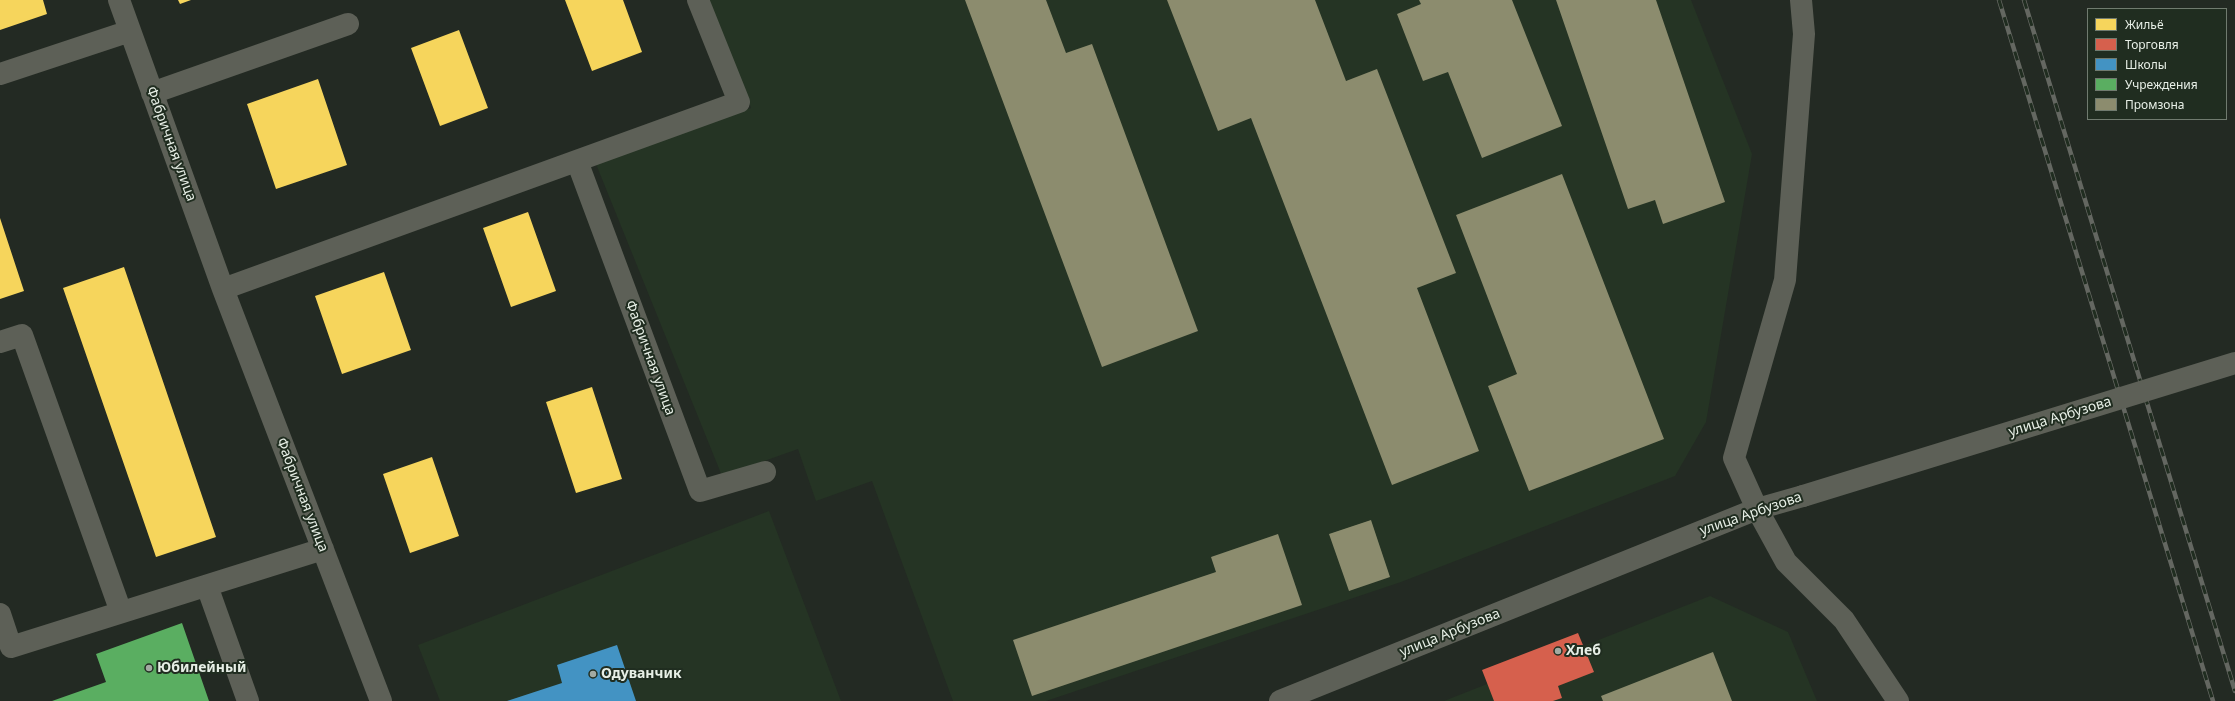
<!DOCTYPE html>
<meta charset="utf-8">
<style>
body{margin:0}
#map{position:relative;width:2235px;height:701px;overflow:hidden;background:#232a23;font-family:"Noto Sans",sans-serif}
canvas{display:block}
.legend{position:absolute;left:2087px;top:8px;width:140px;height:112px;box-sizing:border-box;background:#202d20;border:1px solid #707b6f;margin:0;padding:5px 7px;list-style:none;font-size:12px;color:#e7efe6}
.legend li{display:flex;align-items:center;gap:8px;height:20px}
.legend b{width:20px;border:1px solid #707b6f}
</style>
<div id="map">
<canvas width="2235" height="701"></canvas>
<ul class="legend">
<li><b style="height:11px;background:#f6d55c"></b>Жильё</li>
<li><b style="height:11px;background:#d6604d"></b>Торговля</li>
<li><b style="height:11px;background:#4393c3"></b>Школы</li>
<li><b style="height:11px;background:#5aae61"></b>Учреждения</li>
<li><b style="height:11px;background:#8c8c6e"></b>Промзона</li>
</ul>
</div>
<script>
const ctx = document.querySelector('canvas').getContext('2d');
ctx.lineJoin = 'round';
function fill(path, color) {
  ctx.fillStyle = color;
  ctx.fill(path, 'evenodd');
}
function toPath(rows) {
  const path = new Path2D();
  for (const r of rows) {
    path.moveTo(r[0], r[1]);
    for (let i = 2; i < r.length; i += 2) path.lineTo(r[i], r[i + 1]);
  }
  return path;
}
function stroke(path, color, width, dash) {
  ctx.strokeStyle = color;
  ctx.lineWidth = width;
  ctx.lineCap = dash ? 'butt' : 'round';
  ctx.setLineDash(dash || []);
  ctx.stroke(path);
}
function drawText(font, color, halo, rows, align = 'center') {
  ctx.font = font + ' "Noto Sans",sans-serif';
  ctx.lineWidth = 4;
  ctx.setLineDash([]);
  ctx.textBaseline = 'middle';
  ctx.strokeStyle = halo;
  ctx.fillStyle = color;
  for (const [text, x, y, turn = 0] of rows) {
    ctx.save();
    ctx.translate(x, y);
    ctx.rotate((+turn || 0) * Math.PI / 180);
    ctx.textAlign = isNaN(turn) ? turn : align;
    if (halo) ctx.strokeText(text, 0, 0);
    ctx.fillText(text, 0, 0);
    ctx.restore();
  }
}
fill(toPath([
 [709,0,1691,0,1752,154,1706,422,1675,476,1401,582,1046,701,953,701,872,481,816,501,798,449,722,476,596,164,751,108],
 [769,511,841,701,440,701,418,645],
 [1710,596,1788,632,1817,701,1444,701]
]), '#253424');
fill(toPath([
 [0,0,43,0,47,14,0,30],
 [178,0,191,0,180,4],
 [565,0,623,0,642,52,592,71],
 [459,30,488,108,440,126,411,48],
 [318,79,347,165,276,189,247,104],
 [528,212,556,291,511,307,483,228],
 [0,218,24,291,0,299],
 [124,267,216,537,156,557,63,288],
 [384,272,411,350,342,374,315,296],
 [592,387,622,479,576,493,546,402],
 [432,457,459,536,410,553,383,474]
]), '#f6d55c');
fill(toPath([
 [1578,633,1594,672,1558,686,1562,698,1553,701,1494,701,1482,670]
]), '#d6604d');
fill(toPath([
 [617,645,636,701,507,701,562,683,557,665]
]), '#4393c3');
fill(toPath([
 [182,623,209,701,52,701,106,682,96,654]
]), '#5aae61');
fill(toPath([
 [965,0,1046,0,1066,53,1092,44,1198,331,1102,367],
 [1167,0,1315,0,1346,81,1377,69,1456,273,1417,288,1479,451,1392,485,1251,118,1218,131],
 [1419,0,1512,0,1562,126,1482,158,1448,72,1423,81,1397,14,1421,4],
 [1556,0,1656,0,1725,202,1663,224,1655,200,1628,209],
 [1562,174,1664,439,1529,491,1488,386,1517,374,1456,215],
 [1371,520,1390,577,1349,591,1329,534],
 [1278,534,1302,605,1032,696,1013,640,1216,572,1211,557],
 [1713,652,1732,701,1603,701,1601,696]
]), '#8c8c6e');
stroke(toPath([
 [119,0,223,289,381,701],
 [1801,0,1804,34,1785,280,1734,458,1757,509,1786,562,1844,620,1898,701],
 [0,74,130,31],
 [152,93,348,24],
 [577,161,700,491,765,472],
 [223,289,739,102,698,0],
 [0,342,22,335,121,612],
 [207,586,248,701],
 [0,614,11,647,323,549],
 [1280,701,1757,509,1803,496]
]), '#5d6057', 22);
const rail = toPath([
 [1999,0,2213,701],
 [2024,0,2235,691]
]);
stroke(rail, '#646761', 4.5);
stroke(rail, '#202d20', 3, [9]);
stroke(toPath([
 [1803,496,2235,363]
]), '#5d6057', 22);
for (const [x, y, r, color] of [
 [1558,651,4,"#a2aaa2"],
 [149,668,4,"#a2aaa2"],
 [593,674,4,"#a2aaa2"]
]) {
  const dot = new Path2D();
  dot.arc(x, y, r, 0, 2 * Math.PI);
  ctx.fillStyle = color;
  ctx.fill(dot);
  stroke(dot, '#202d20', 1.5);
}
drawText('14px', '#e7efe6', '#202d20', [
 ["Фабричная улица",171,144,70],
 ["Фабричная улица",650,358,70],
 ["улица Арбузова",2060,417,-17],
 ["Фабричная улица",302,495,69],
 ["улица Арбузова",1751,514,-19],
 ["улица Арбузова",1450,633,-22]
]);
drawText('bold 14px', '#e7efe6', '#202d20', [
 ["Хлеб",1566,651],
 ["Юбилейный",157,668],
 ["Одуванчик",601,674]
], 'left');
</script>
